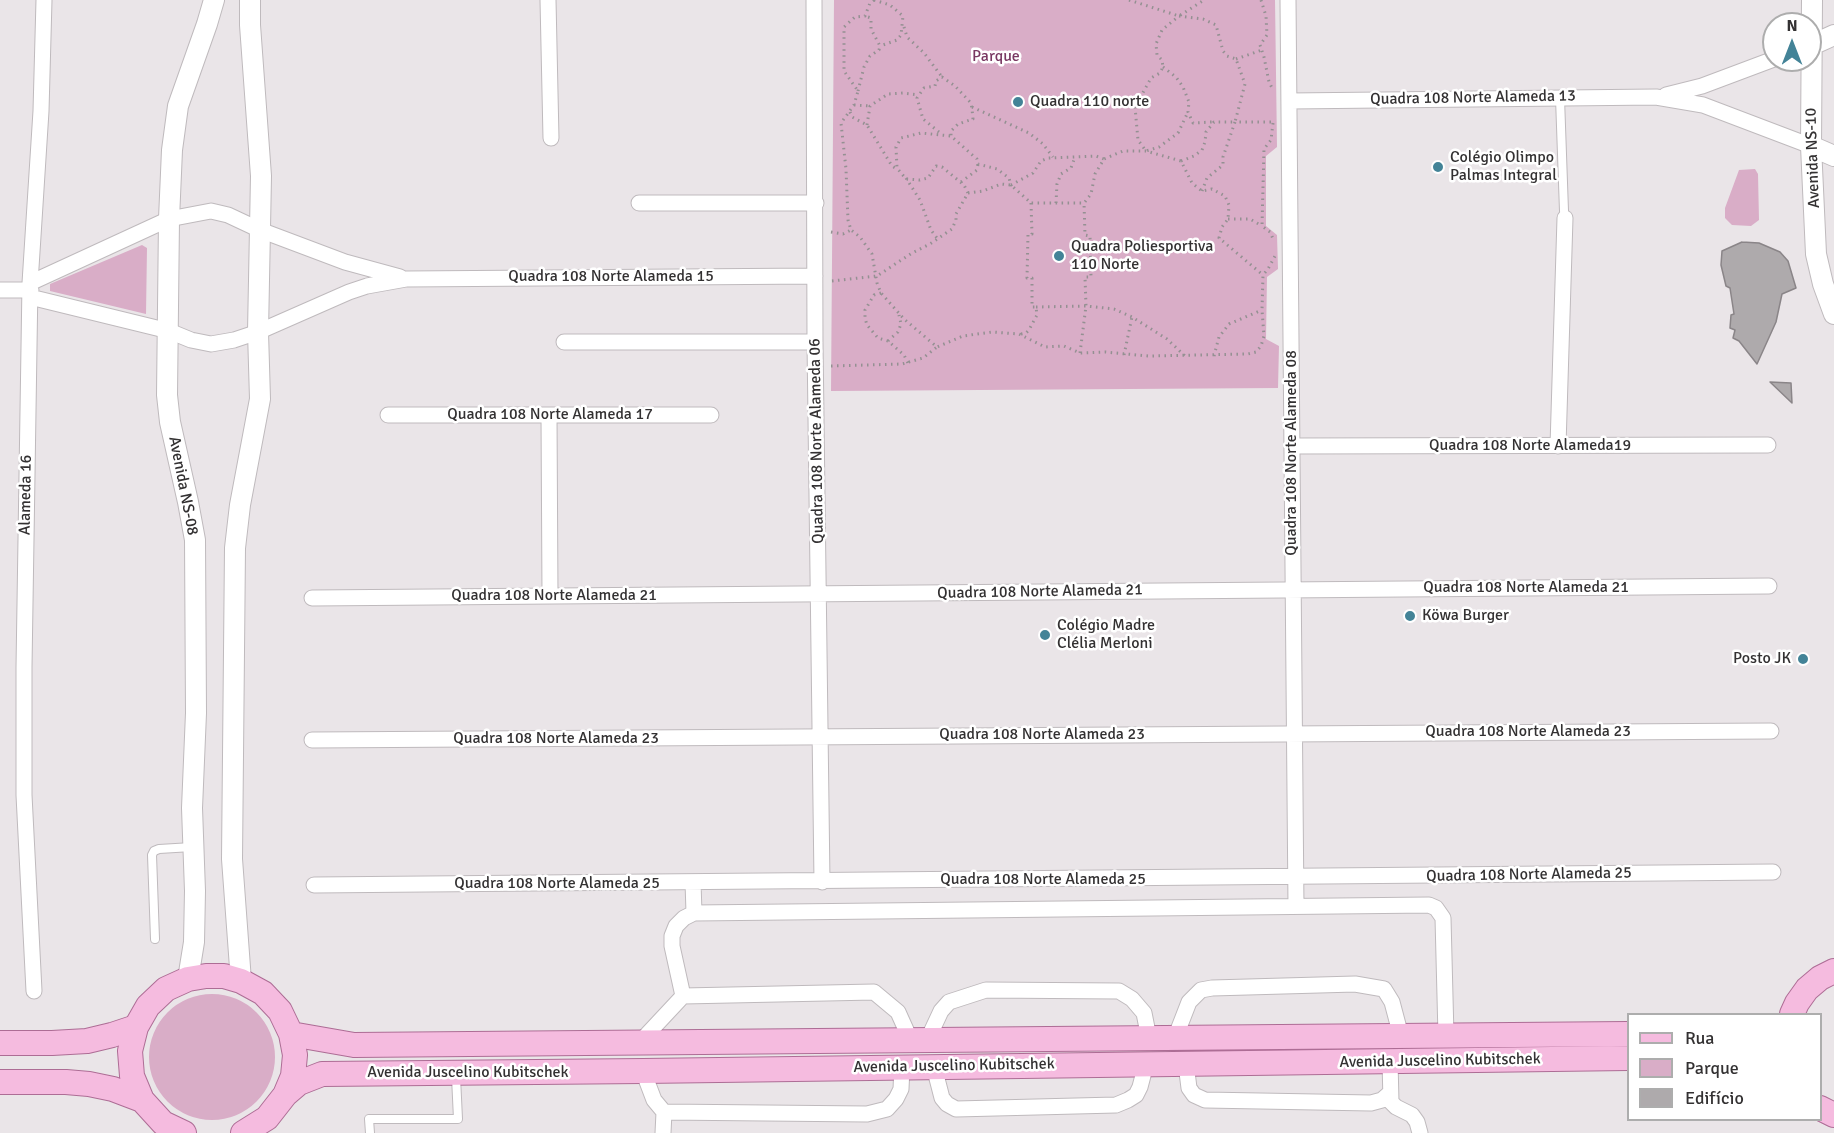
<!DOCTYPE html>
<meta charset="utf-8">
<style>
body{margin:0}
#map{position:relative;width:1834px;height:1133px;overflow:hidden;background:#eae5e8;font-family:Signika,sans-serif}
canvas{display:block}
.legend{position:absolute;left:1627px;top:1013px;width:195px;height:108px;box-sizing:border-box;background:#fff;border:2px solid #adadad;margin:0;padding:8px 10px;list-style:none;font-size:18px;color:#333132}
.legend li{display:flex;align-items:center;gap:12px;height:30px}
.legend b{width:30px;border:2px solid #adadad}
.north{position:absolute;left:1762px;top:12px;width:60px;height:60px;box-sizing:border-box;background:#fff;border:2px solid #adadad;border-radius:50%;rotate:0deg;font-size:16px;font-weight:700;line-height:24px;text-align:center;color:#333132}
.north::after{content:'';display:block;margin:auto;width:21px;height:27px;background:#438397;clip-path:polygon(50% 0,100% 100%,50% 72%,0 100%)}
</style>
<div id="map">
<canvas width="1834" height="1133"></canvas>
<ul class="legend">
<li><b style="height:8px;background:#f5bbdf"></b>Rua</li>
<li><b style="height:16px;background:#d9adc7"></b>Parque</li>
<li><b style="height:16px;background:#aeaaac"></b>Edifício</li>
</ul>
<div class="north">N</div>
</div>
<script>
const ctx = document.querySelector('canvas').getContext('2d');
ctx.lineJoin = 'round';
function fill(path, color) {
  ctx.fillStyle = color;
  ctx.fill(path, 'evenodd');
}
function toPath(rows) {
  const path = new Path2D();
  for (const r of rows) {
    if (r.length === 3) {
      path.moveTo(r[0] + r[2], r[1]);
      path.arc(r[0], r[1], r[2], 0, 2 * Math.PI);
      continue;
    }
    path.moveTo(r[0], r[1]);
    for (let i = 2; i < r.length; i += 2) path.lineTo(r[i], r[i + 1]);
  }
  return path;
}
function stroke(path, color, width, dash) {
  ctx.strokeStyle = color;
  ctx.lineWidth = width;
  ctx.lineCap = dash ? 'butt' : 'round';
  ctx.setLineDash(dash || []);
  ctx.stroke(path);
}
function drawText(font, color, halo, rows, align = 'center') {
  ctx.font = font + ' Signika,sans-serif';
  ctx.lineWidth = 5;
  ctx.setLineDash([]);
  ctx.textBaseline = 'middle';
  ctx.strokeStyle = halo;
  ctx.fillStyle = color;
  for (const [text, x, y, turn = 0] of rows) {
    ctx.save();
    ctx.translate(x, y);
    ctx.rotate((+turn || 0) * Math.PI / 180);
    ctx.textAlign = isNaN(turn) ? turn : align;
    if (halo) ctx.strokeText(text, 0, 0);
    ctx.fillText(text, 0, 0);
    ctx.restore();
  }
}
fill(toPath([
 [834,0,1275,0,1277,147,1266,156,1266,226,1277,235,1278,269,1267,277,1266,339,1279,346,1278,388,831,391],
 [1755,169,1758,174,1759,220,1751,226,1732,225,1725,218,1725,208,1739,170],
 [142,245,147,248,146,314,50,291,50,284],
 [212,1057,63]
]), '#d9adc7');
const building = toPath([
 [1742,242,1759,243,1780,252,1788,261,1796,288,1782,294,1776,322,1757,364,1739,341,1733,338,1735,330,1730,328,1731,315,1734,314,1730,288,1726,286,1721,265,1722,251,1742,242],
 [1770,382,1791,383,1792,403,1770,382]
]);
fill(building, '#aeaaac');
stroke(building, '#8a8588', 1.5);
const service = toPath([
 [1560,98,1564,211],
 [155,939,152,855,154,851,159,849,192,847],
 [370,1133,369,1119,458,1119,456,1077]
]);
const minor = toPath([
 [548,0,551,138],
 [814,0,815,342,822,882],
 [1288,0,1296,906],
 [1666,95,1702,86,1774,59],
 [1290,101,1656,97,1703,105,1811,146],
 [639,203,816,203],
 [30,283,169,219,211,211,228,215,260,230,345,262,400,277],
 [0,290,31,290],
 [30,297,169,331,191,340,211,344,234,340,258,332,349,292,367,286,406,279,815,276],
 [564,342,815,342],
 [388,415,711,415],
 [549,415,550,596],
 [1292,446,1768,445],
 [1558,446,1565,218],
 [312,598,1769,586],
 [312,740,1771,731],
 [693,882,694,913],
 [314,885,1773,872],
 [34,991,24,795,24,667,30,283,41,111,44,0],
 [683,996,672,946,672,936,676,926,684,918,694,913,1429,905,1436,908,1443,918,1446,1036],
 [1175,1038,1189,1002,1201,990,1212,988,1355,984,1384,989,1392,1002,1401,1036],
 [927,1041,941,1011,949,1002,986,990,1119,991,1132,999,1144,1013,1149,1038],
 [640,1042,683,996,874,992,898,1012,911,1041],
 [1390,1061,1391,1102,1396,1107,1412,1115,1417,1122,1420,1133],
 [1186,1064,1189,1088,1194,1095,1205,1100,1371,1103,1382,1100,1390,1093],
 [934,1067,942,1098,947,1104,956,1109,1116,1105,1128,1100,1136,1095,1140,1087,1146,1064],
 [643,1071,654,1100,664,1112,663,1133],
 [664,1112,867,1114,887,1109,896,1099,901,1089,902,1067]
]);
const tertiary = toPath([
 [1812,0,1811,146,1816,254,1823,284,1834,314],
 [1812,45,1834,35],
 [1811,146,1834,156],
 [188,979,194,942,195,891,192,808,196,713,195,540,188,502,170,422,167,395,169,219,172,150,178,106,207,24,214,0],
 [241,981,232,859,235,548,240,505,260,399,258,332,261,176,250,25,250,0]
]);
const primary = toPath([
 [1792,1014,1797,1003,1807,989,1820,978,1834,971],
 [291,1034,354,1045,1628,1034],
 [0,1043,52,1043,87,1041,112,1035,136,1027],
 [0,1082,66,1082,89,1084,113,1089,142,1100],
 [285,1095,299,1083,322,1074,643,1071,1628,1058],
 [1820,1108,1834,1115],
 [184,1133,163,1123,142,1100,132,1076,130,1051,136,1027,148,1006,166,989,188,979,206,976,224,976,241,981,263,993,280,1011,291,1034,295,1055,293,1076,285,1095,267,1118,243,1133]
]);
stroke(service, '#bfbabd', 10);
stroke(minor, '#bfbabd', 17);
stroke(tertiary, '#bfbabd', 22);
stroke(primary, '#ad6d95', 26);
stroke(toPath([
 [874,0,870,3,865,16,855,17,844,27,844,71,858,91,854,105,841,123,846,169,848,220,851,230,860,237,872,254,877,283,881,293,904,319,937,347,963,336,992,332,1019,334,1045,347,1064,346,1080,353,1105,352,1148,356,1248,354,1256,352,1261,346,1264,336,1262,310,1263,275,1268,269,1275,256],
 [874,0,890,5,903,16,901,35,897,40,880,46],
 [1129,0,1179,16,1204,0],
 [1261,0,1266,16,1267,35,1260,45,1264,57,1269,82,1273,90],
 [904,27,907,37,924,53,942,77],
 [1236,59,1262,50],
 [1163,67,1176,77,1183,87,1189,102,1188,112,1193,123,1212,122],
 [858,91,864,67,870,56,879,50,880,46,871,29,871,18,865,16],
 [854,105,870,106],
 [972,107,1029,133,1043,144,1053,157],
 [850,112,852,117,867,125,892,166,897,169],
 [1273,123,1271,140,1264,149,1262,226,1270,232,1274,241],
 [867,125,870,106,888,94,903,93,919,95],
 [939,132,923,119,917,98,924,88,935,86,936,81,942,77,955,86,971,103,972,109,973,119,958,124,951,131,951,136],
 [1181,161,1194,156,1202,150,1205,142,1206,132,1214,122,1235,122,1245,84,1236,59,1227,56,1223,51,1216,25,1203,19,1179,16,1162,30,1156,44,1157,55,1162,60,1163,67,1160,73,1151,78,1135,107,1138,140,1146,151,1159,147,1178,133,1188,112],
 [906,178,920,200,931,230,937,238],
 [961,182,977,170,978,164],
 [1202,191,1207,178,1223,165,1223,157,1235,122,1273,122],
 [968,193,983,191,1001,184,1011,185,1031,203,1084,203,1091,194,1095,174,1104,159,1123,151,1146,151,1181,161,1192,183,1202,191,1212,189,1225,196,1229,205,1228,219,1222,227,1219,238,1263,275],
 [1056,203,1057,184,1061,174,1071,168,1075,157],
 [1228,219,1250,219,1262,226],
 [831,232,843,234,851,230],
 [832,281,877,276,912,253,930,244,952,229,956,220,956,214,968,193,964,185,942,167,936,166,928,178,920,180,906,179,897,168,896,147,901,138,921,133,951,136,977,159,978,164,997,169,1009,178,1011,185,1033,173,1041,161,1048,158,1096,156,1104,159],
 [881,293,874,295,865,310,865,318,867,325,878,338,888,341,904,355,908,363],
 [1036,307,1086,306,1114,309,1132,317,1167,339,1185,356],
 [1021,334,1026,333,1029,330,1037,315,1036,307,1032,307,1032,278,1027,278,1028,234,1032,234,1031,203],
 [888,341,898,332,901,324,899,315],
 [1080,353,1086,306,1085,277,1091,277,1090,236,1085,235,1084,203],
 [1124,355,1132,317],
 [1214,356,1219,337,1229,324,1262,310],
 [831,366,902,364,923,358,937,347]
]), '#949092', 3, [1.5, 4.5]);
stroke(service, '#fff', 8);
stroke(minor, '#fff', 15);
stroke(tertiary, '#fff', 20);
stroke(primary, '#f5bbdf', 24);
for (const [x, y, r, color] of [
 [1018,102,6,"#438397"],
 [1438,167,6,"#438397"],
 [1059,256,6,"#438397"],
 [1410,616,6,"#438397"],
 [1045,635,6,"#438397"],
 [1803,659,6,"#438397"]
]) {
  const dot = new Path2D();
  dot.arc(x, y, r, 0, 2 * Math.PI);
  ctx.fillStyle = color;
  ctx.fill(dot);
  stroke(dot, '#fff', 2);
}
drawText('16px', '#793862', '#fff', [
 ["Parque",996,57]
]);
drawText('16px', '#333132', '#fff', [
 ["Quadra 108 Norte Alameda 13",1473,98,-1],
 ["Avenida NS-10",1813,158,-92],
 ["Quadra 108 Norte Alameda 15",611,277],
 ["Quadra 108 Norte Alameda 17",550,415],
 ["Quadra 108 Norte Alameda 06",817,441,-91],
 ["Quadra 108 Norte Alameda19",1530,446],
 ["Quadra 108 Norte Alameda 08",1292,453,-90],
 ["Avenida NS-08",183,486,79],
 ["Alameda 16",26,495,-89],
 ["Quadra 108 Norte Alameda 21",1526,588],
 ["Quadra 108 Norte Alameda 21",1040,592,-1],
 ["Quadra 108 Norte Alameda 21",554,596],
 ["Quadra 108 Norte Alameda 23",1528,732],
 ["Quadra 108 Norte Alameda 23",1042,735],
 ["Quadra 108 Norte Alameda 23",556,739],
 ["Quadra 108 Norte Alameda 25",1529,875,-1],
 ["Quadra 108 Norte Alameda 25",1043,880],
 ["Quadra 108 Norte Alameda 25",557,884],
 ["Avenida Juscelino Kubitschek",1440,1061,-1],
 ["Avenida Juscelino Kubitschek",954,1066,-1],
 ["Avenida Juscelino Kubitschek",468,1073]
]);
drawText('16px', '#333132', '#fff', [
 ["Quadra 110 norte",1030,102],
 ["Colégio Olimpo",1450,158],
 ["Palmas Integral",1450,176],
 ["Quadra Poliesportiva",1071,247],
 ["110 Norte",1071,265],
 ["Köwa Burger",1422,616],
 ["Colégio Madre",1057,626],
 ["Clélia Merloni",1057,644],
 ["Posto JK",1791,659,"right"]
], 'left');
</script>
